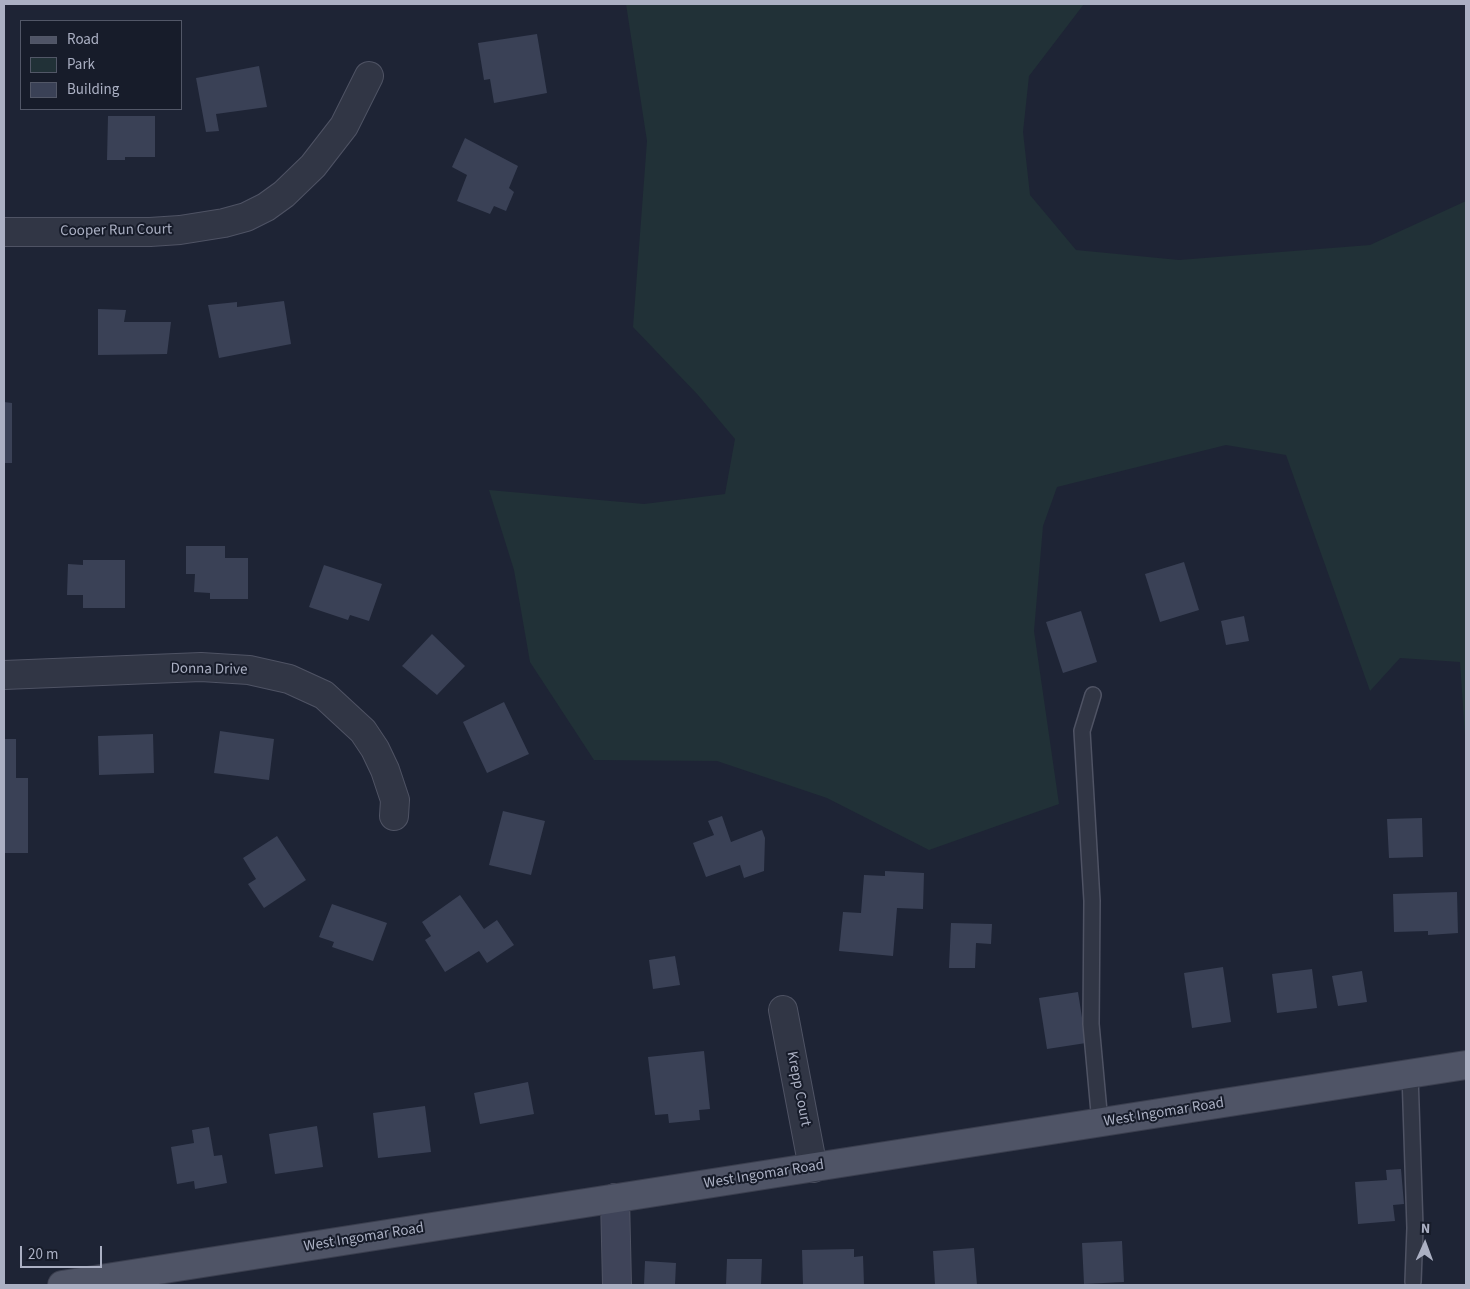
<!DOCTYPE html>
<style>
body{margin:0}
#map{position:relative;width:1470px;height:1289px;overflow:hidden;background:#1e2435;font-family:"Source Sans 3",sans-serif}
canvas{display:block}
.frame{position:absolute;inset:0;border:5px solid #abb0c3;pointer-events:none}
.legend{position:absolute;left:20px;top:20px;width:162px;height:90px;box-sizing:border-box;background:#171c2a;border:1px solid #525767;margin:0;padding:6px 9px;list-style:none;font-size:15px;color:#abb0c3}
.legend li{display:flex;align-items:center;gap:10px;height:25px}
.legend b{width:25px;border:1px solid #525767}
.north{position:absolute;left:1400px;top:1219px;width:50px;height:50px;-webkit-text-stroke:4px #171c2a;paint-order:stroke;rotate:2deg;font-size:14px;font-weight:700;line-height:20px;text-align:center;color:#abb0c3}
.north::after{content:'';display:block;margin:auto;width:18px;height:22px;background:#abb0c3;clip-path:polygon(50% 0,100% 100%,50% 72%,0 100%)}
.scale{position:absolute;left:20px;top:1246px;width:82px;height:22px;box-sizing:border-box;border:2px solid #abb0c3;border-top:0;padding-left:6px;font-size:15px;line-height:18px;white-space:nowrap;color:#abb0c3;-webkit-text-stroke:4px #171c2a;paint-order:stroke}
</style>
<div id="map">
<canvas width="1470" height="1289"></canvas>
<div class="frame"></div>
<ul class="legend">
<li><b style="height:6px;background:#4f5466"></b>Road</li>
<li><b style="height:14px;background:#213137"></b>Park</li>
<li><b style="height:14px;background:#3a4156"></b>Building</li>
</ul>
<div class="north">N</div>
<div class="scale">20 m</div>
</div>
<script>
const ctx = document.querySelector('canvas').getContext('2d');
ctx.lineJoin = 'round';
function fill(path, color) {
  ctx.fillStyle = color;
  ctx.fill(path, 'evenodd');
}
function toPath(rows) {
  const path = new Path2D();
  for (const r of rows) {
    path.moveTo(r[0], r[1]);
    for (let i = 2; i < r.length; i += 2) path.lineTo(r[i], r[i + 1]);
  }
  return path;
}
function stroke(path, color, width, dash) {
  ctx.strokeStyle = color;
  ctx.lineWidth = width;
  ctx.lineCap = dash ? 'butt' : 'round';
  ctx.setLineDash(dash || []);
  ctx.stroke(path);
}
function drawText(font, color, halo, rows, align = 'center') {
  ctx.font = font + ' "Source Sans 3",sans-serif';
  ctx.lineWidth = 4;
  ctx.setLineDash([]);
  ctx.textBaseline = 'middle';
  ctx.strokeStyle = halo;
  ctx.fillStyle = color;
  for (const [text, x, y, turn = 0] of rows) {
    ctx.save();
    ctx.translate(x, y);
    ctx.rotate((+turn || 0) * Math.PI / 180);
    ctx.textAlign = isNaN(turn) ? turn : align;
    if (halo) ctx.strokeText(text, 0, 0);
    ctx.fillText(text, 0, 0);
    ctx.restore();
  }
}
fill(toPath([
 [626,4,1084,4,1029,76,1023,132,1030,195,1076,250,1179,260,1370,245,1466,201,1466,751,1460,662,1400,658,1370,691,1286,455,1226,445,1057,487,1043,526,1034,631,1059,804,929,850,827,798,717,761,594,760,530,662,514,570,489,490,644,504,725,494,735,439,698,395,633,327,647,141]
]), '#213137');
fill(toPath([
 [537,34,547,93,494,103,490,79,484,80,478,43],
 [259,66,267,107,216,114,219,131,206,132,196,78],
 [108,116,155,116,155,157,125,157,125,160,107,160],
 [465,138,518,166,509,188,514,192,506,211,494,206,490,214,457,201,467,175,452,167],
 [284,301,291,344,219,358,208,305,237,302,237,307],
 [98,309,126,310,124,322,171,322,167,354,98,355],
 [4,402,12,403,12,463,4,463],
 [186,546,225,546,225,558,248,558,248,599,210,599,210,593,194,592,195,574,186,574],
 [83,560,125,560,125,608,83,608,83,595,67,595,68,564,83,565],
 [1184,562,1199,610,1160,622,1145,574],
 [324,565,382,584,369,621,350,615,348,620,309,607],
 [1081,611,1097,662,1063,673,1046,622],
 [1244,616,1249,641,1226,645,1221,621],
 [432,634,465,666,437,695,402,666],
 [504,702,529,754,487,773,463,722],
 [220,731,274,739,269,780,214,773],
 [153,734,154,773,99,775,98,736],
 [4,739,16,739,16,778,28,778,28,853,4,853],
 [503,811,545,821,531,875,489,865],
 [722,816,731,842,762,830,765,838,764,871,744,878,740,865,706,877,693,843,714,835,708,821],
 [1422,818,1423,857,1389,858,1387,819],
 [277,836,306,880,264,908,248,884,256,879,243,858],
 [885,871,924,873,923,909,897,908,893,956,839,951,843,912,861,913,864,875,885,876],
 [1457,892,1458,933,1428,935,1428,931,1394,932,1393,894],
 [460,895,484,929,497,920,514,945,487,963,479,951,445,972,425,940,431,936,422,922],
 [332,904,387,923,373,961,332,947,334,942,319,937],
 [951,923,992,924,991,944,976,943,975,968,949,968],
 [675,956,680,985,653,989,649,960],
 [1223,967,1231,1022,1192,1028,1184,973],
 [1312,969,1317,1008,1277,1013,1272,974],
 [1362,971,1367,1002,1338,1006,1332,976],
 [1078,992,1086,1043,1047,1049,1039,998],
 [704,1051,710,1109,699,1110,700,1120,669,1123,668,1114,655,1115,648,1057],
 [528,1082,534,1114,480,1124,474,1093],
 [425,1106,431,1152,378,1158,373,1113],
 [317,1126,323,1167,275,1174,269,1134],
 [209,1127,214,1156,222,1155,227,1183,195,1189,194,1181,177,1184,171,1147,194,1143,192,1130],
 [1401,1169,1404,1204,1393,1205,1395,1221,1358,1224,1355,1182,1387,1180,1386,1170],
 [1122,1241,1124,1282,1084,1284,1082,1243],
 [974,1248,977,1285,935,1285,933,1251],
 [854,1249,854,1257,863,1256,864,1285,803,1285,802,1250],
 [727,1259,762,1259,761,1285,726,1285],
 [645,1261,676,1263,675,1285,644,1285]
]), '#3a4156');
const lane = toPath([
 [1093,695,1082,731,1092,901,1091,1024,1100,1123],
 [1410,1074,1415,1228,1413,1282]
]);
const street = toPath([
 [4,232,150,232,180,230,224,223,246,217,266,207,284,194,313,166,344,126,369,76],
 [4,675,201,667,249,670,289,679,324,695,363,731,375,749,385,770,395,800,394,816],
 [783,1010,813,1168]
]);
const secondary = toPath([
 [615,1198,617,1285]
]);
const primary = toPath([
 [62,1285,1466,1065]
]);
stroke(lane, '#4f5364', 18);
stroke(street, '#4f5364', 30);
stroke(secondary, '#4f5364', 30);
stroke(primary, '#3b3f4f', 30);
stroke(lane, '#313645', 15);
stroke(street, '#313645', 28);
stroke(secondary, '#3f4459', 28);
stroke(primary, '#4f5466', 28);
drawText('15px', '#abb0c3', '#171c2a', [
 ["Cooper Run Court",116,231,-1],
 ["Donna Drive",209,670,1],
 ["Krepp Court",798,1089,79],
 ["West Ingomar Road",1164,1113,-9],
 ["West Ingomar Road",764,1175,-9],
 ["West Ingomar Road",364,1238,-9]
]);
</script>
